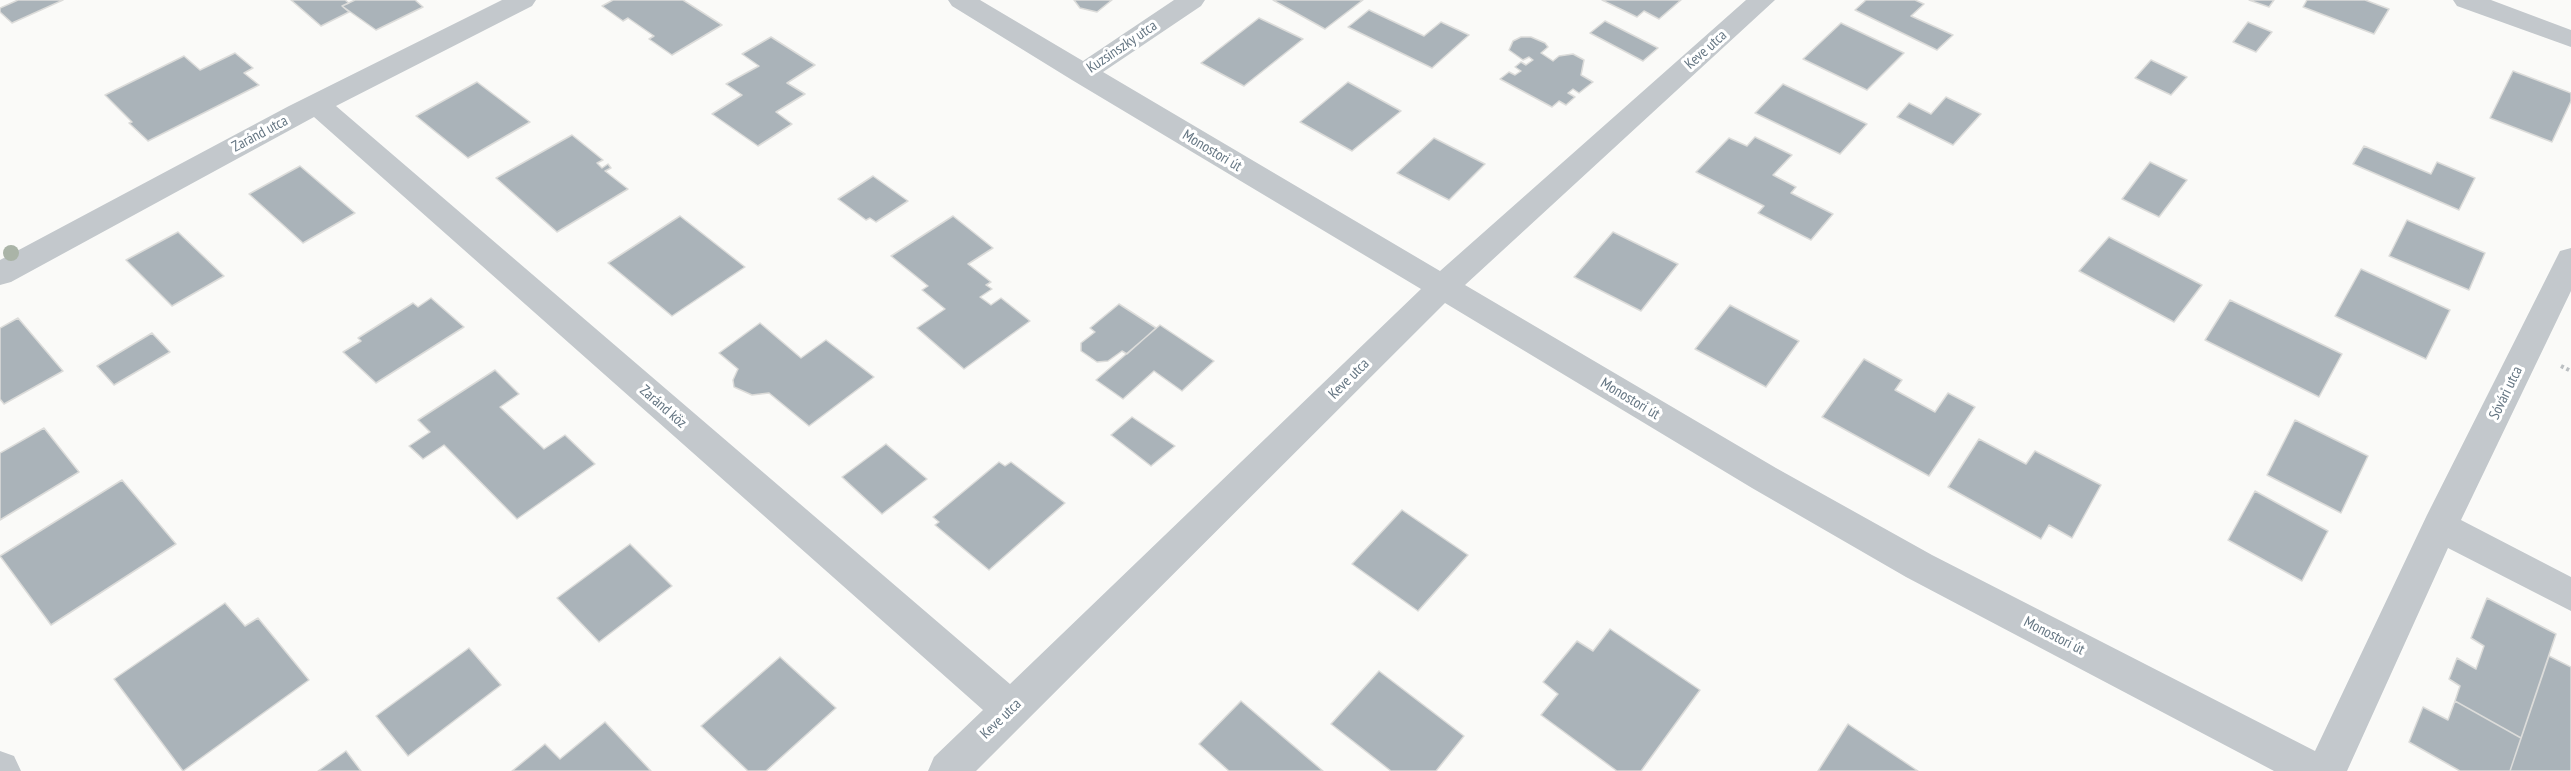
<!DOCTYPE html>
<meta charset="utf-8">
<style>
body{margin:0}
canvas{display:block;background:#fafaf8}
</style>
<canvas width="2571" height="771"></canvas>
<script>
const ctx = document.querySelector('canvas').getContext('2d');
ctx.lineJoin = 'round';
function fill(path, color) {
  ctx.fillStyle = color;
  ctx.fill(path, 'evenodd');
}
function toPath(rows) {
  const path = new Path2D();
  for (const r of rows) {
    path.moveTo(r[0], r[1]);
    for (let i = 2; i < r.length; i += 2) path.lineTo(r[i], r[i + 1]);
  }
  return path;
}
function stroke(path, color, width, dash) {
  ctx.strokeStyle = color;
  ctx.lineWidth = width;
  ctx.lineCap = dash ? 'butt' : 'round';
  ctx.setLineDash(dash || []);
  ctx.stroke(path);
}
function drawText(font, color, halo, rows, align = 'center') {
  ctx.font = font + ' "PT Sans Narrow",sans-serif';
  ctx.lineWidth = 6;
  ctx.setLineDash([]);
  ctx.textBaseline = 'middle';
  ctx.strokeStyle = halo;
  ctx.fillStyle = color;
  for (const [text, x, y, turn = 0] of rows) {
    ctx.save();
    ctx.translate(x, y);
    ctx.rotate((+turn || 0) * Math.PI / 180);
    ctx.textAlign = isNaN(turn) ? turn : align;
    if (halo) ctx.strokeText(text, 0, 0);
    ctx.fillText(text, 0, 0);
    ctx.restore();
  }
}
const building = toPath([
 [18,0,63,0,12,23,0,12,0,8,18,0],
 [291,0,345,0,349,3,342,6,349,12,321,26,291,0],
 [355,0,415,0,423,7,376,30,342,6,355,0],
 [613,0,683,0,722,25,672,55,649,39,654,36,628,18,623,21,602,6,613,0],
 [1074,0,1112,0,1097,12,1080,8,1074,0],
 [1273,0,1363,0,1325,29,1273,0],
 [1602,0,1681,0,1659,19,1644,11,1637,17,1602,0],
 [1866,0,1915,0,1924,4,1911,16,1953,35,1937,50,1855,10,1866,0],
 [2249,0,2274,0,2269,7,2249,0],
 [2307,0,2365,0,2389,9,2374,34,2303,7,2307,0],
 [1369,10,1424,36,1441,22,1469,35,1432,68,1348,27,1369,10],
 [1259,18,1303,39,1244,86,1201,63,1259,18],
 [1605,21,1658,48,1643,61,1590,33,1605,21],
 [2248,22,2272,32,2256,52,2233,42,2248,22],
 [1841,23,1904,53,1867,90,1803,59,1841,23],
 [771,37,815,65,787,83,805,94,776,112,792,124,758,146,712,114,742,95,726,84,759,66,742,54,771,37],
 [1521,37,1531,37,1545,43,1548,47,1541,53,1553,61,1559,56,1573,54,1584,60,1581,75,1593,82,1579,93,1573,89,1568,93,1575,97,1566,105,1559,101,1552,107,1500,79,1509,72,1515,75,1521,71,1515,67,1521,62,1526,65,1533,60,1529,57,1523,60,1509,50,1513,41,1521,37],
 [235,53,253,68,244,73,259,85,148,141,129,123,132,122,105,95,184,56,200,70,235,53],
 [2151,60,2187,77,2171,95,2135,78,2151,60],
 [2513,71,2571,93,2571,101,2552,142,2490,118,2513,71],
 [477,82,530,122,468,158,416,116,477,82],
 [1348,82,1401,111,1352,151,1300,122,1348,82],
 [1783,84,1867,124,1840,154,1755,113,1783,84],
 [1946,97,1981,114,1953,145,1897,117,1909,103,1931,114,1946,97],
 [572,135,603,160,597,163,602,168,608,164,611,168,605,171,628,189,557,232,496,178,572,135],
 [1755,137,1792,155,1773,175,1796,187,1791,193,1833,214,1811,240,1758,213,1764,206,1696,172,1729,138,1747,146,1755,137],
 [1434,138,1485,164,1449,200,1397,173,1434,138],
 [2364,146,2431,174,2437,162,2475,178,2459,210,2353,164,2364,146],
 [2150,162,2187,180,2159,217,2122,199,2150,162],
 [300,166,355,213,303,243,249,194,300,166],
 [873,176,908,201,876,222,870,218,866,220,838,199,873,176],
 [680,216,745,267,672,316,608,263,680,216],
 [953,216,993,248,968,264,991,282,986,285,992,289,980,297,991,305,1001,298,1030,321,964,369,917,328,945,309,922,290,928,286,891,256,953,216],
 [2407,220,2485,253,2469,290,2389,256,2407,220],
 [178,232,224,276,172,306,126,260,178,232],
 [1613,232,1678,264,1641,311,1574,277,1613,232],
 [2109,237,2202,285,2174,322,2079,271,2109,237],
 [2361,269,2450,310,2426,359,2335,316,2361,269],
 [431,298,464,327,376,383,343,352,361,341,358,338,413,303,418,307,431,298],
 [2230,300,2342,354,2319,397,2205,340,2230,300],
 [1119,304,1156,328,1127,354,1122,351,1108,361,1097,362,1081,351,1081,343,1095,332,1090,328,1119,304],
 [1730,305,1799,341,1766,387,1695,349,1730,305],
 [18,318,63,371,4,404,0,399,0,328,18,318],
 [760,323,801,358,826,340,874,377,809,426,769,393,752,395,734,387,733,380,738,369,719,353,760,323],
 [1160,325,1214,361,1182,391,1154,371,1123,399,1096,380,1160,325],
 [152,333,170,352,114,385,97,366,152,333],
 [1864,359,1902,380,1895,390,1935,412,1948,393,1975,407,1929,476,1822,417,1864,359],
 [495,370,519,394,500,407,544,449,565,435,595,464,517,519,444,445,423,459,409,446,430,432,418,420,495,370],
 [1132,417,1175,446,1151,466,1111,435,1132,417],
 [2295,420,2368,456,2341,513,2267,475,2295,420],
 [44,428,79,472,0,520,0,453,44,428],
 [1979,439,2026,464,2035,451,2101,485,2072,538,2049,525,2041,539,1948,487,1979,439],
 [886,444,927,479,882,514,842,477,886,444],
 [999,462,1005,466,1011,462,1065,503,989,570,935,525,939,522,933,517,999,462],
 [122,480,176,544,51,625,0,556,122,480],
 [2255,491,2328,531,2302,581,2228,540,2255,491],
 [1402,510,1468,555,1418,611,1352,564,1402,510],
 [630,544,672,586,599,642,557,598,630,544],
 [2487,598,2556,634,2521,738,2455,701,2460,686,2449,679,2457,658,2476,669,2484,646,2471,638,2487,598],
 [225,603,245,626,258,618,309,680,183,771,114,679,225,603],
 [1610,629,1700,690,1641,771,1617,771,1541,715,1558,694,1543,682,1577,641,1593,651,1610,629],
 [469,648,501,685,408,756,376,716,469,648],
 [2549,656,2571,667,2571,771,2510,771,2549,656],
 [780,657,836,708,766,771,748,771,701,726,780,657],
 [1379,671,1464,736,1436,771,1391,771,1331,724,1379,671],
 [1241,701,1323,771,1229,771,1199,744,1241,701],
 [2455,701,2521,738,2510,771,2460,771,2409,742,2423,707,2448,720,2455,701],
 [605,722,651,771,512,771,545,744,560,759,605,722],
 [1848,724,1918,771,1818,771,1848,724],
 [346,751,361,771,318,771,346,751]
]);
fill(building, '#aab3b9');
stroke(building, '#dcdcda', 1.5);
stroke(toPath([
 [2561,366,2571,371]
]), '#bbbfc2', 4, [3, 3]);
fill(toPath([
 [502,0,536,0,532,6,336,106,1010,684,1421,289,1072,80,952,6,948,0,980,0,1083,61,1174,0,1205,0,1201,6,1103,72,1440,271,1746,0,1775,0,1465,285,1776,468,1932,555,2315,751,2427,515,2556,259,2560,251,2571,248,2571,291,2461,520,2571,577,2571,611,2448,548,2347,771,2274,771,1906,577,1752,488,1445,303,976,771,928,771,934,757,983,710,314,117,11,282,0,285,0,260,289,106,502,0],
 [2453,0,2491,0,2571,30,2571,47,2457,6,2453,0],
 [0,751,14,756,21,771,0,771,0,751]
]), '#c3c8cc');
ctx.fillStyle = '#aab4a7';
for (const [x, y] of [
 [11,253]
]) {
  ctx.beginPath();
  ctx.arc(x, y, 8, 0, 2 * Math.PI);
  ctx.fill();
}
drawText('15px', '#657683', '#fff', [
 ["Kuzsinszky utca",1122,47,-34],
 ["Keve utca",1706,50,-42],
 ["Zaránd utca",260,134,-28],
 ["Monostori út",1212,151,31],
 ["Keve utca",1349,379,-45],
 ["Sóvári utca",2506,393,-64],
 ["Monostori út",1630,399,31],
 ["Zaránd köz",663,407,41],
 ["Monostori út",2054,636,27],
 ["Keve utca",1001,719,-44]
]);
</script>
